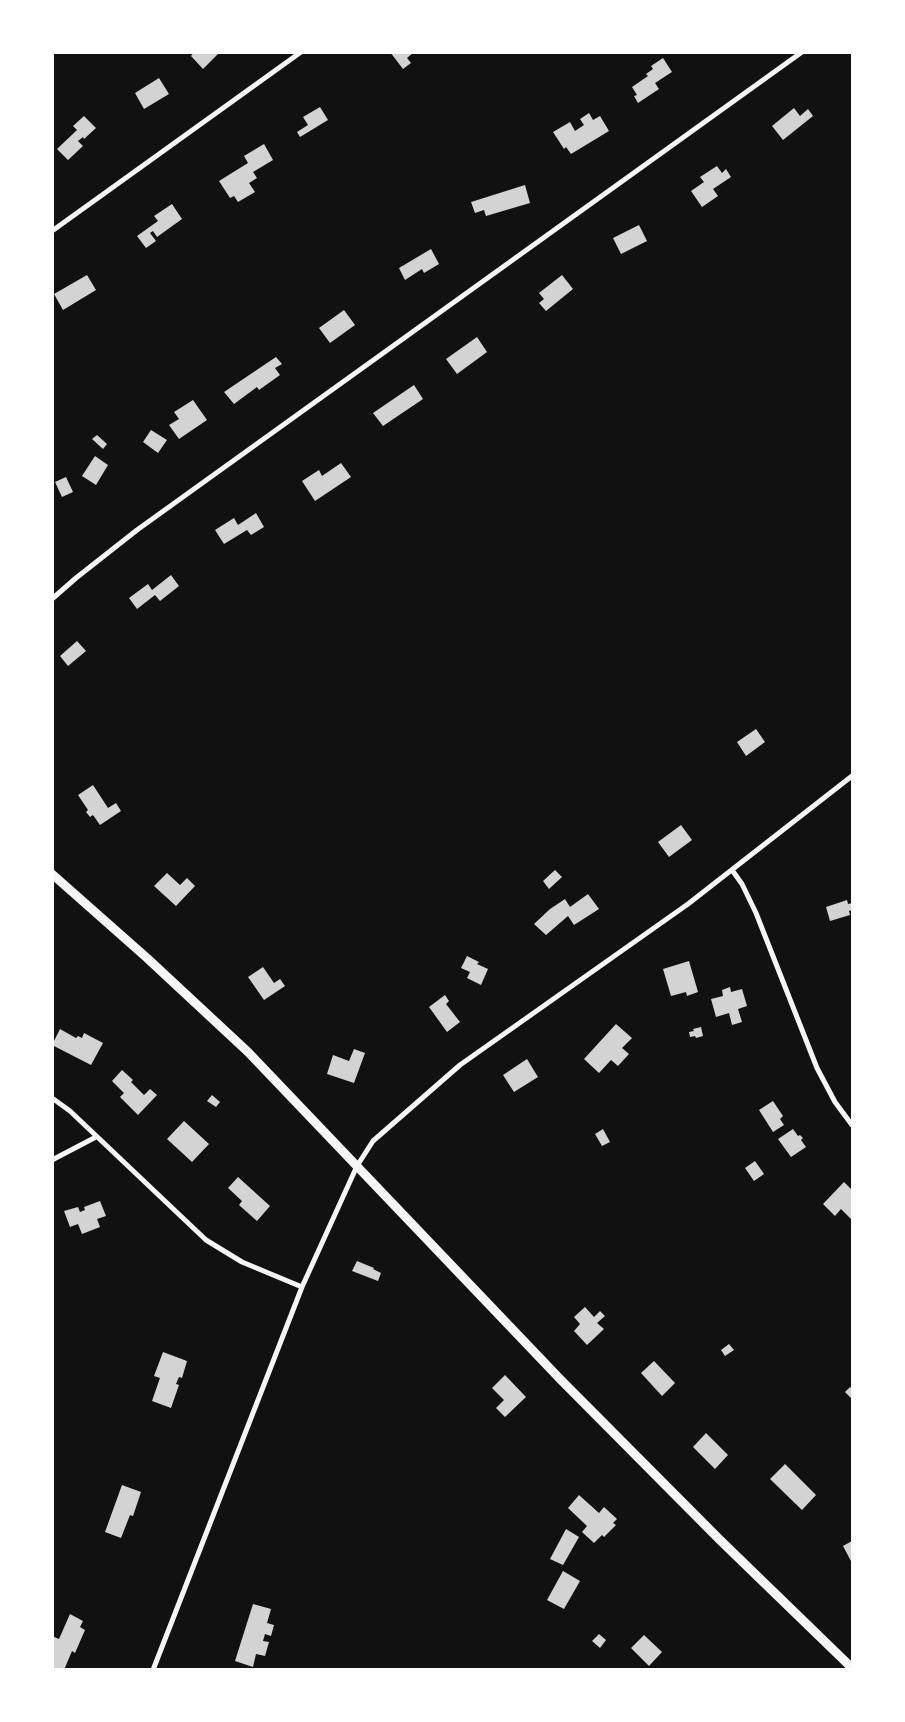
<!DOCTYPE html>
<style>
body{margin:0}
#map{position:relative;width:905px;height:1722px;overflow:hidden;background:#111;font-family:Jost,sans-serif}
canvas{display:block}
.frame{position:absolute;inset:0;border:54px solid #fff;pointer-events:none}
</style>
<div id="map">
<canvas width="905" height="1722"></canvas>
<div class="frame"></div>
</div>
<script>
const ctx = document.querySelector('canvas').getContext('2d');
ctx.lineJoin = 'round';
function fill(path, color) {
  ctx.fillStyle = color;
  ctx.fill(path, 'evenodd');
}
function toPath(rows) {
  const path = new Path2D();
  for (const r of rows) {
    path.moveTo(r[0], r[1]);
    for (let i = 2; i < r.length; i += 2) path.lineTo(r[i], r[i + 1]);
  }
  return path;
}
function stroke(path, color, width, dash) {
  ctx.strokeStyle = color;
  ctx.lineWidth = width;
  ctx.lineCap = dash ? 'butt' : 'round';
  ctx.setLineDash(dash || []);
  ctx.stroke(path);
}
fill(toPath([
 [194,52,220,52,203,69,191,56],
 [390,52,414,52,407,58,411,63,403,69],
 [663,58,672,72,655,83,659,89,638,103,634,96,637,95,632,87,648,76,646,74,653,69,651,66],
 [159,78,169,94,144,109,135,93],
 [320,107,328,120,300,137,297,132,308,125,303,117],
 [794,108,800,116,808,109,813,116,783,140,772,126],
 [589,113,593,120,600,116,609,131,571,154,566,147,564,149,553,132,570,122,575,131,584,125,580,119],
 [84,116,96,128,84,139,83,137,78,141,83,146,68,160,57,149,77,130,73,126],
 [264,144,273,160,253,172,257,178,249,183,255,192,238,202,234,196,230,198,219,181,248,163,244,156],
 [717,166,722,173,726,169,731,177,713,189,718,196,702,207,691,191,704,182,700,177],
 [525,185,530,203,486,216,484,210,475,213,471,202],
 [172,204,182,219,157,237,153,231,150,233,156,241,146,248,137,236,158,221,154,216],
 [639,225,647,241,621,254,613,238],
 [431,249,439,264,424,273,422,269,405,280,399,268],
 [87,275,96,290,63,310,54,294],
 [562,275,573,289,546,311,539,303,544,299,539,293],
 [344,310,355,325,330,343,319,328],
 [477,337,487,352,457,374,446,359],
 [276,357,282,364,275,368,280,375,259,390,257,387,234,404,224,392],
 [414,385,423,399,383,426,373,413],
 [193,400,207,420,179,439,169,425,179,419,174,412],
 [151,430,167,440,158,453,143,442],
 [97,435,107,444,103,449,92,439],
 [95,456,108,465,96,485,82,476],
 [341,463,351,477,315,501,302,481,319,470,322,476],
 [66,477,73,492,62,497,55,482],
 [256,513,264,527,251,535,247,530,224,544,215,530,234,518,238,525],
 [171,575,179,586,160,601,155,595,137,609,129,598,148,584,152,590],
 [77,641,86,651,68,666,60,656],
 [756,729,765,742,746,756,737,742],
 [93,785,108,808,116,803,121,811,100,825,93,815,90,817,86,812,88,810,78,795],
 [681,825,692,840,669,857,658,842],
 [555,870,562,877,549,889,543,881],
 [167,873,180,885,187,878,195,886,176,906,154,886],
 [588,894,599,909,574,925,568,916,546,935,534,924,550,909,565,899,570,907],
 [847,900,848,904,852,903,852,910,849,911,850,915,830,921,826,907],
 [467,956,479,962,477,964,488,969,481,985,467,978,470,972,461,968],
 [689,961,698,992,687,996,686,992,671,996,663,969],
 [263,967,274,983,280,979,285,986,264,1000,248,977],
 [730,987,731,992,742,989,747,1006,738,1009,742,1022,732,1025,729,1013,716,1017,711,999,723,996,722,990],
 [445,995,449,1001,446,1004,460,1022,447,1032,429,1007],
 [616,1024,632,1038,622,1048,629,1054,618,1066,611,1060,599,1073,584,1059],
 [701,1027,703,1036,696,1038,695,1036,690,1037,689,1032,694,1031,693,1029],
 [60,1029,76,1038,78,1036,82,1038,84,1033,103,1043,91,1065,52,1045],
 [354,1049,365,1053,354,1083,327,1074,333,1055,349,1061],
 [527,1059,538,1077,514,1092,503,1075],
 [122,1070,133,1080,131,1082,144,1095,150,1089,157,1095,138,1115,120,1097,124,1093,112,1081],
 [212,1095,220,1102,216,1107,207,1101],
 [773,1101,783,1116,780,1119,784,1125,773,1132,759,1110],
 [184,1121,209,1144,192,1162,167,1139],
 [603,1129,610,1142,602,1146,595,1134],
 [793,1129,798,1136,800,1135,803,1138,801,1140,806,1147,791,1157,778,1139],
 [755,1161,764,1174,754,1181,745,1168],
 [238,1177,270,1206,257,1221,239,1205,242,1201,228,1188],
 [844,1182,852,1190,851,1219,841,1209,835,1216,823,1204],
 [100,1201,106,1216,97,1219,100,1227,82,1234,78,1224,70,1227,64,1211,78,1207,80,1212,85,1210,84,1207],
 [357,1261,374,1268,373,1269,381,1273,378,1281,352,1271],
 [585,1307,594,1317,600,1311,605,1316,597,1323,604,1329,587,1345,574,1331,580,1324,574,1317],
 [729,1344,734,1350,725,1356,721,1350],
 [163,1352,187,1361,182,1378,179,1377,176,1384,179,1385,171,1408,152,1401,160,1378,154,1376],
 [654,1361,675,1383,662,1396,641,1373],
 [505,1375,526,1397,505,1417,496,1408,504,1400,492,1388],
 [850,1387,852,1389,852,1399,845,1392],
 [706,1433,728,1455,715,1469,693,1447],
 [785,1464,816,1495,802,1510,770,1479],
 [122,1485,141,1492,133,1516,130,1515,121,1538,105,1532],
 [579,1495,599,1513,604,1507,617,1519,613,1523,616,1525,604,1537,602,1535,594,1543,582,1532,587,1526,568,1508],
 [566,1529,579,1537,563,1565,550,1559],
 [852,1541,852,1563,843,1546],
 [563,1571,580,1581,564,1609,547,1600],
 [253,1604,271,1609,267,1623,274,1625,271,1636,265,1634,263,1641,269,1642,265,1656,256,1654,253,1667,235,1661],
 [70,1614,83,1621,80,1627,85,1630,75,1653,72,1651,64,1670,52,1670,52,1636,59,1639],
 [599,1634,606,1640,600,1648,592,1641],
 [644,1635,662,1652,649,1666,631,1648]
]), '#d3d3d3');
stroke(toPath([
 [52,231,301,52],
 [52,599,76,578,137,530,802,52],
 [732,870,742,884,756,913,817,1068,835,1102,852,1125],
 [52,1098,70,1111,206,1240,242,1262,302,1287],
 [52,1160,96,1137],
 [153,1670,302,1287,357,1166,373,1141,460,1065,688,904,852,776]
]), '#f5f5f5', 5);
stroke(toPath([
 [52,874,147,958,248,1052,561,1380,720,1540,852,1668]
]), '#f5f5f5', 9);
</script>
